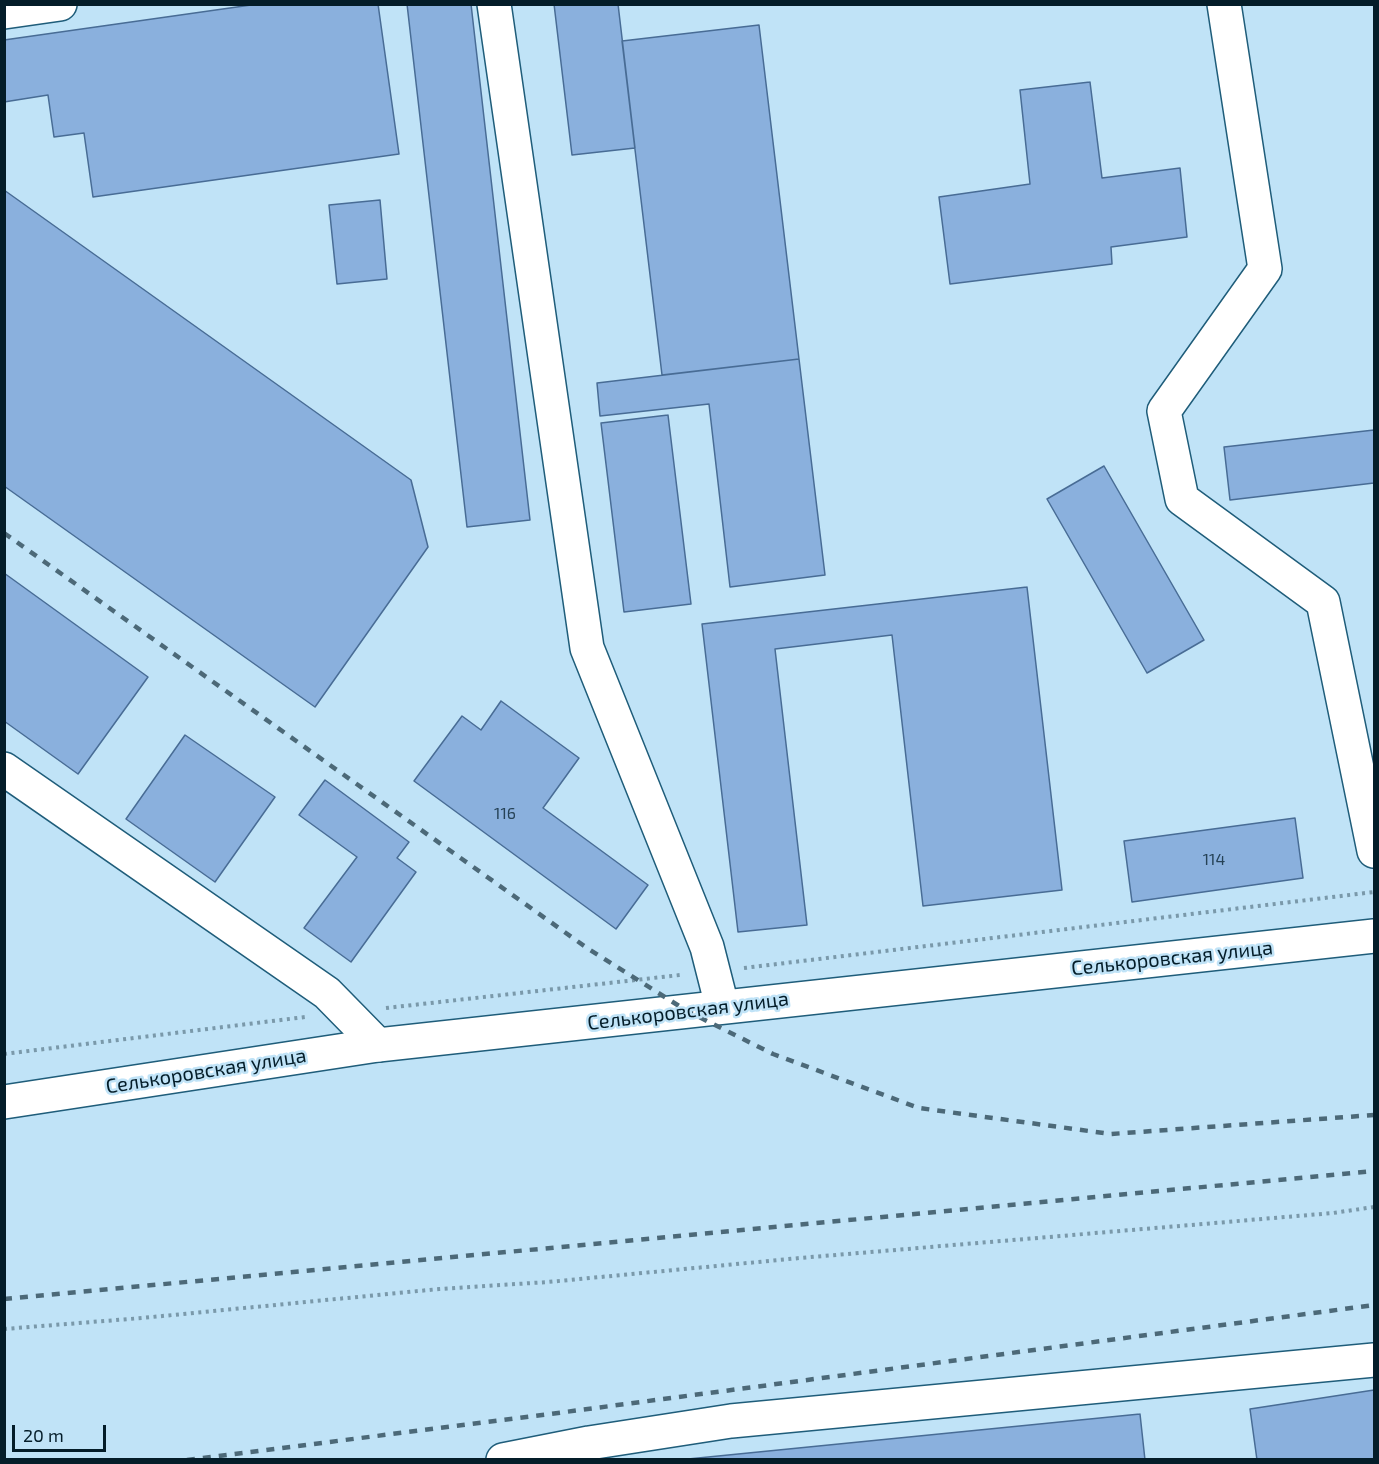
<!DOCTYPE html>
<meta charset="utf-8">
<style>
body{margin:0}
#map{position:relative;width:1379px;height:1464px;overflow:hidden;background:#c0e3f7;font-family:"Exo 2",sans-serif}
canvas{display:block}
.frame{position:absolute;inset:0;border:6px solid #041d29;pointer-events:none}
.scale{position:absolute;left:12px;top:1425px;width:94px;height:27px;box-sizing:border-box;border:3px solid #041d29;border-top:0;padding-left:8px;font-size:18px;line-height:21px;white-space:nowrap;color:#041d29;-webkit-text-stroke:4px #c0e3f7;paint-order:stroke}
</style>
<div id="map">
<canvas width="1379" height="1464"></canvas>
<div class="frame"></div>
<div class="scale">20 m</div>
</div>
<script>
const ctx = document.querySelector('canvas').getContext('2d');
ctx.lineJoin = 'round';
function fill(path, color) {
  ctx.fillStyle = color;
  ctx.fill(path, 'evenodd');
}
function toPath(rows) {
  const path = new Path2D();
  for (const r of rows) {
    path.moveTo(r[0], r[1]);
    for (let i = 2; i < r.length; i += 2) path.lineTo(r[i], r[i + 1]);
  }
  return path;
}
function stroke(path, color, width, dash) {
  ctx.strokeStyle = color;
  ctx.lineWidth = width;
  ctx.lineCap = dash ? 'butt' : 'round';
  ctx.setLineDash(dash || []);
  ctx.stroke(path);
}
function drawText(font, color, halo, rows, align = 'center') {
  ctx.font = font + ' "Exo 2",sans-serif';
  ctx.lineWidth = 5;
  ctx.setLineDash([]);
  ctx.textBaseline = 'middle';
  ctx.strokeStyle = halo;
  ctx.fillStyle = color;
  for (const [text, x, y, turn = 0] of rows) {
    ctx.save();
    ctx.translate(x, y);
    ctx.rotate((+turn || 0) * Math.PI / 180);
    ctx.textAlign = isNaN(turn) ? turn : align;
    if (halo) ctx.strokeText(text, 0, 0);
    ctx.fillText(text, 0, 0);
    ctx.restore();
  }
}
const building = toPath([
 [258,4,378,4,399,154,93,197,84,133,54,137,48,95,4,102,4,40,258,4],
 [407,4,471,4,530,520,467,527,407,4],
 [554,4,618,4,635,148,572,155,554,4],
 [759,25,799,359,662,375,622,41,759,25],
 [1090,82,1102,178,1180,168,1187,237,1111,247,1112,264,950,284,939,197,1030,184,1020,90,1090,82],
 [4,190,411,480,428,547,315,707,4,486,4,190],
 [380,200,387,279,337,284,329,205,380,200],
 [799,359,825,575,730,587,709,404,600,416,597,383,799,359],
 [668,415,691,604,624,612,601,423,668,415],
 [1374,430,1374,483,1230,500,1224,447,1374,430],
 [1104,466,1204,640,1147,673,1047,499,1104,466],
 [4,573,148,677,78,774,4,721,4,573],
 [1027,587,1062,890,923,906,892,635,775,649,807,925,738,932,702,624,1027,587],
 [501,701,579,758,543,808,648,885,616,929,414,781,462,716,481,730,501,701],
 [185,735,275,797,215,882,126,819,185,735],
 [325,780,409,842,397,858,416,872,351,962,304,928,357,857,299,815,325,780],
 [1295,818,1303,878,1132,902,1124,841,1295,818],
 [1374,1390,1374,1460,1257,1460,1250,1409,1374,1390],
 [1140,1414,1145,1460,678,1460,1140,1414]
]);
fill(building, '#8ab0dd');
stroke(building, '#486c95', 1.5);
const minor = toPath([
 [494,4,587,648,707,947,722,1006],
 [1224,4,1265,269,1164,411,1182,499,1323,602,1374,851],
 [4,12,60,4],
 [4,769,327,993,378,1045],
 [503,1460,589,1443,731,1421,1374,1360]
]);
const major = toPath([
 [4,1102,378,1045,1374,936]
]);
stroke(minor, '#1f5d7a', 36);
stroke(major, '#1f5d7a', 36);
stroke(toPath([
 [744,968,1374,892],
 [386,1008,680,975],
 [4,1054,305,1017],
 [4,1329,142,1318,439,1289,548,1282,800,1258,1333,1213,1374,1207]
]), '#7a99aa', 4, [3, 4.5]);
stroke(minor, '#fff', 33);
stroke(major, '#fff', 33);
stroke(toPath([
 [4,533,587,948,687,1011,773,1054,919,1108,1111,1134,1374,1115],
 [4,1299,1374,1171],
 [187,1460,550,1414,1374,1305]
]), '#4c6978', 4.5, [8, 8]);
drawText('16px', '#264256', null, [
 ["116",505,814],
 ["114",1214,860]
]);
drawText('20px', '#041d29', '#c0e3f7', [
 ["Селькоровская улица",1172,958,-6],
 ["Селькоровская улица",688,1011,-7],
 ["Селькоровская улица",206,1071,-9]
]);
</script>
